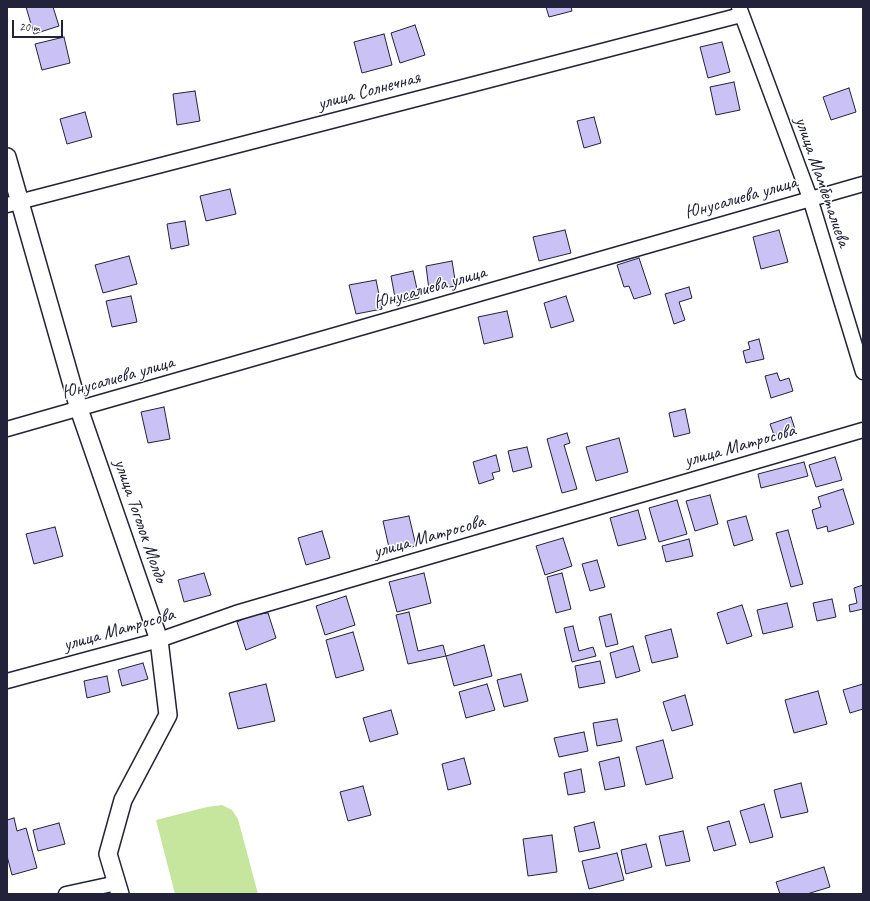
<!DOCTYPE html>
<meta charset="utf-8">
<style>
body{margin:0}
#map{position:relative;width:870px;height:901px;overflow:hidden;background:#fff;font-family:Caveat,sans-serif}
canvas{display:block}
.frame{position:absolute;inset:0;border:8px solid #22223b;pointer-events:none}
.scale{position:absolute;left:12px;top:20px;width:51px;height:18px;box-sizing:border-box;border:2px solid #22223b;border-top:0;padding-left:5px;font-size:12px;line-height:14px;white-space:nowrap;color:#22223b;-webkit-text-stroke:3px #fff;paint-order:stroke}
</style>
<div id="map">
<canvas width="870" height="901"></canvas>
<div class="frame"></div>
<div class="scale">20 m</div>
</div>
<script>
const ctx = document.querySelector('canvas').getContext('2d');
ctx.lineJoin = 'round';
function fill(path, color) {
  ctx.fillStyle = color;
  ctx.fill(path, 'evenodd');
}
function toPath(rows) {
  const path = new Path2D();
  for (const r of rows) {
    path.moveTo(r[0], r[1]);
    for (let i = 2; i < r.length; i += 2) path.lineTo(r[i], r[i + 1]);
  }
  return path;
}
function stroke(path, color, width, dash) {
  ctx.strokeStyle = color;
  ctx.lineWidth = width;
  ctx.lineCap = dash ? 'butt' : 'round';
  ctx.setLineDash(dash || []);
  ctx.stroke(path);
}
function drawText(font, color, halo, rows, align = 'center') {
  ctx.font = font + ' Caveat,sans-serif';
  ctx.lineWidth = 3;
  ctx.setLineDash([]);
  ctx.textBaseline = 'middle';
  ctx.strokeStyle = halo;
  ctx.fillStyle = color;
  for (const [text, x, y, turn = 0] of rows) {
    ctx.save();
    ctx.translate(x, y);
    ctx.rotate((+turn || 0) * Math.PI / 180);
    ctx.textAlign = isNaN(turn) ? turn : align;
    if (halo) ctx.strokeText(text, 0, 0);
    ctx.fillText(text, 0, 0);
    ctx.restore();
  }
}
fill(toPath([
 [222,805,232,810,238,819,258,894,175,894,156,820,207,807]
]), '#c7e69d');
const building = toPath([
 [26,7,53,7,59,26,34,34,26,7],
 [546,7,571,7,572,11,549,17,546,7],
 [415,25,425,55,400,63,391,33,415,25],
 [384,34,392,65,362,73,354,42,384,34],
 [64,37,70,63,42,70,35,44,64,37],
 [722,42,730,72,708,78,700,47,722,42],
 [734,82,740,110,716,115,710,87,734,82],
 [849,88,856,112,831,120,823,97,849,88],
 [195,91,200,121,177,125,173,94,195,91],
 [85,112,92,137,67,144,60,119,85,112],
 [594,117,601,143,584,148,577,121,594,117],
 [230,189,236,214,206,221,200,196,230,189],
 [185,221,189,245,171,249,167,224,185,221],
 [565,230,571,253,539,261,533,237,565,230],
 [779,230,788,262,761,269,753,237,779,230],
 [129,256,137,284,103,293,95,265,129,256],
 [639,258,651,294,634,299,629,286,624,287,617,265,639,258],
 [452,261,456,286,429,290,426,266,452,261],
 [413,271,419,298,396,303,391,276,413,271],
 [376,280,382,309,356,314,349,285,376,280],
 [689,287,692,298,679,302,685,320,674,324,665,294,689,287],
 [131,296,137,322,112,327,106,301,131,296],
 [566,296,574,321,551,328,544,303,566,296],
 [507,311,513,337,484,344,478,317,507,311],
 [759,339,764,359,746,363,743,351,750,349,748,342,759,339],
 [777,373,780,381,789,378,793,391,771,398,765,376,777,373],
 [164,407,170,439,148,443,141,412,164,407],
 [685,409,690,433,674,437,669,413,685,409],
 [791,417,795,429,774,435,770,424,791,417],
 [567,433,570,443,564,445,577,489,562,493,547,439,567,433],
 [619,438,628,472,596,481,586,447,619,438],
 [527,447,532,467,513,472,508,451,527,447],
 [496,455,500,471,492,473,494,479,479,484,473,462,496,455],
 [835,457,842,480,816,487,809,465,835,457],
 [804,462,808,476,761,488,758,474,804,462],
 [843,489,854,524,828,532,827,526,817,529,812,510,821,507,818,497,843,489],
 [710,495,718,524,695,531,686,501,710,495],
 [677,500,687,534,659,542,649,508,677,500],
 [638,510,646,539,618,546,610,518,638,510],
 [409,516,416,546,390,552,383,521,409,516],
 [746,516,753,540,734,546,727,521,746,516],
 [55,527,63,556,34,564,26,534,55,527],
 [788,530,803,584,791,587,776,533,788,530],
 [322,531,330,558,306,565,298,538,322,531],
 [563,538,572,566,545,575,536,546,563,538],
 [689,539,693,556,666,562,662,546,689,539],
 [597,560,605,587,590,591,582,564,597,560],
 [204,573,211,595,184,602,178,580,204,573],
 [424,573,431,603,397,612,389,582,424,573],
 [562,573,571,609,556,613,547,577,562,573],
 [863,585,863,609,850,612,849,605,857,603,854,588,863,585],
 [346,596,355,625,325,635,316,606,346,596],
 [832,599,836,617,817,621,813,603,832,599],
 [787,603,793,627,763,634,757,610,787,603],
 [742,605,752,636,727,644,717,613,742,605],
 [409,612,418,651,443,645,446,656,408,664,396,615,409,612],
 [268,613,276,638,246,650,237,622,251,615,268,613],
 [611,614,618,644,606,647,599,617,611,614],
 [573,626,579,651,593,647,596,656,572,662,564,628,573,626],
 [671,629,678,657,652,663,645,636,671,629],
 [353,632,364,670,336,678,326,640,353,632],
 [484,645,492,676,454,686,446,656,484,645],
 [633,646,640,671,616,678,610,653,633,646],
 [600,661,605,683,579,688,575,666,600,661],
 [143,663,148,679,122,686,118,670,143,663],
 [521,674,528,701,504,707,497,680,521,674],
 [107,676,110,692,87,698,84,681,107,676],
 [266,684,275,721,238,729,229,693,266,684],
 [487,684,495,710,466,718,459,692,487,684],
 [863,684,863,709,850,713,843,690,863,684],
 [818,691,827,724,794,733,785,700,818,691],
 [685,695,693,725,672,731,663,702,685,695],
 [391,710,398,734,370,742,363,718,391,710],
 [617,719,622,741,597,746,593,723,617,719],
 [584,732,588,751,559,757,554,738,584,732],
 [663,740,673,778,646,785,636,747,663,740],
 [619,757,625,786,605,790,599,762,619,757],
 [464,758,471,784,448,790,442,764,464,758],
 [581,769,585,792,568,795,564,773,581,769],
 [801,783,808,812,781,818,774,790,801,783],
 [363,786,371,815,348,821,340,792,363,786],
 [764,804,773,837,750,843,740,811,764,804],
 [14,818,17,831,26,828,37,868,12,875,7,856,7,820,14,818],
 [729,821,736,845,714,851,707,827,729,821],
 [594,822,600,848,579,852,574,827,594,822],
 [59,823,65,844,38,851,33,830,59,823],
 [683,831,690,861,666,866,659,836,683,831],
 [552,835,557,872,528,876,523,839,552,835],
 [646,844,652,867,626,874,621,850,646,844],
 [617,853,624,880,589,889,582,861,617,853],
 [824,867,830,887,807,894,780,894,776,882,824,867]
]);
fill(building, '#cac2f4');
stroke(building, '#22223b', 1);
const minor = toPath([
 [739,7,810,198,863,372],
 [7,205,741,15],
 [7,429,863,184],
 [7,681,159,640,236,613,863,430],
 [66,894,117,883]
]);
const tertiary = toPath([
 [7,157,79,409,159,640,168,715,123,800,108,854,120,894]
]);
stroke(minor, '#22223b', 17);
stroke(tertiary, '#22223b', 20);
stroke(minor, '#fff', 14);
stroke(tertiary, '#fff', 17);
drawText('19px', '#22223b', '#fff', [
 ["улица Солнечная",369,91,-15],
 ["улица Мамбеталиева",822,182,71],
 ["Юнусалиева улица",741,198,-16],
 ["Юнусалиева улица",430,288,-16],
 ["Юнусалиева улица",118,378,-16],
 ["улица Матросова",740,446,-16],
 ["улица Тоголок Молдо",140,521,71],
 ["улица Матросова",429,537,-16],
 ["улица Матросова",119,630,-16]
]);
</script>
